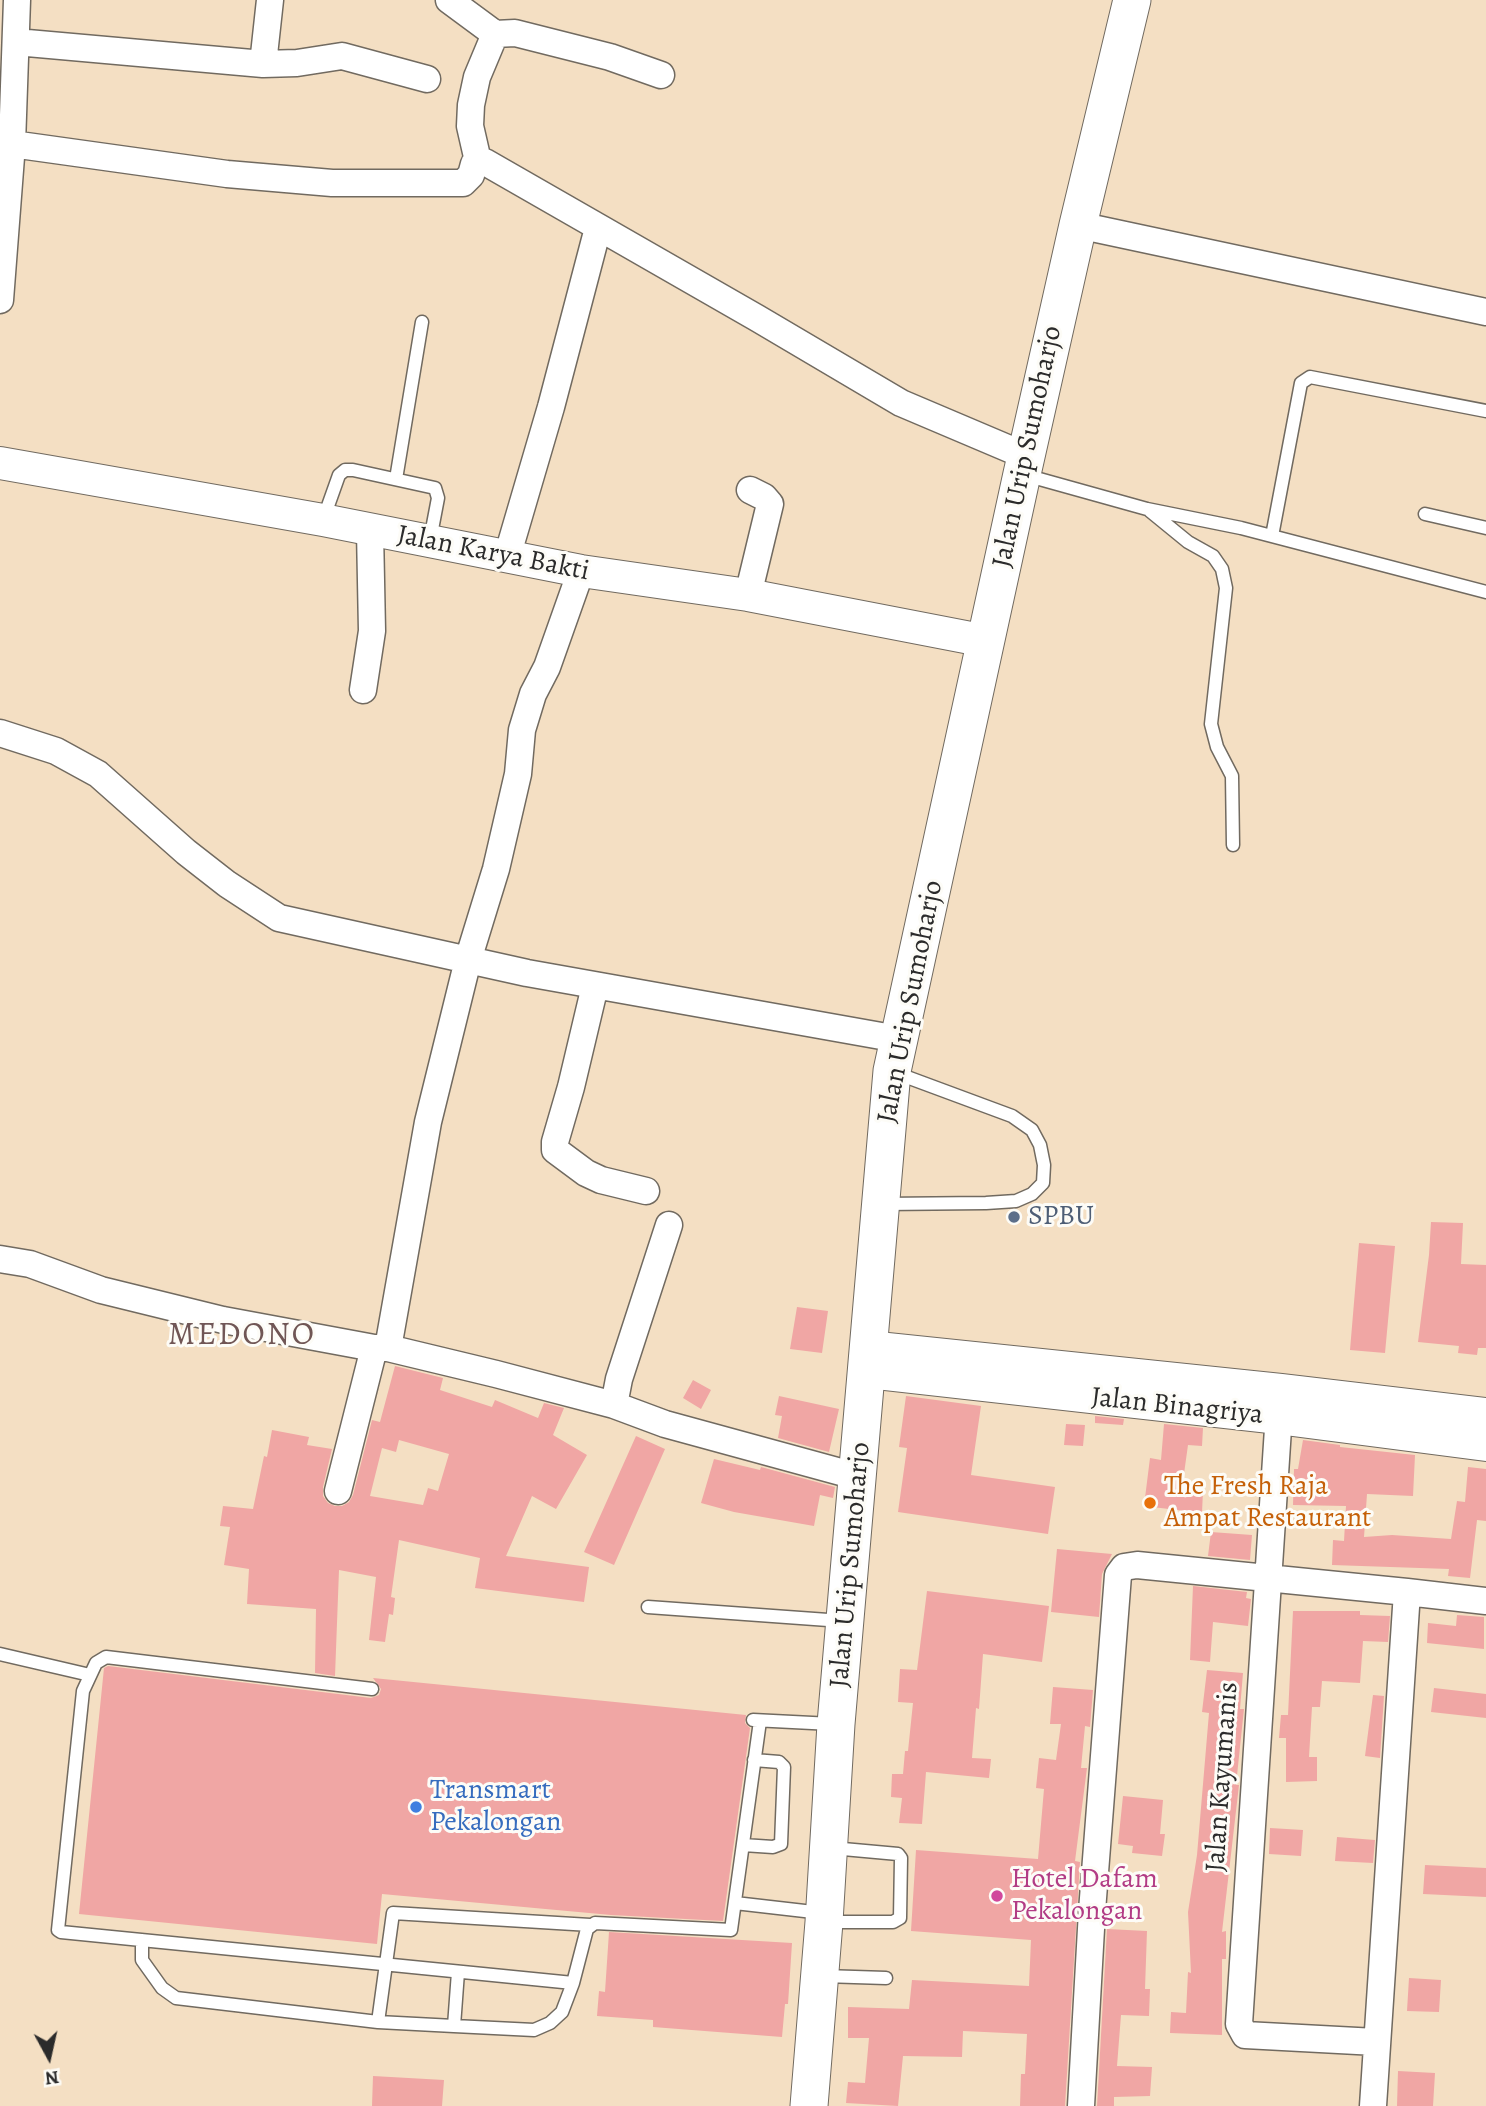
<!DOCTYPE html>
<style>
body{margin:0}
#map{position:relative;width:1486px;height:2106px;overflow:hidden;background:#f4dfc3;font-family:Alegreya,serif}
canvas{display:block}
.north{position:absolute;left:14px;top:2022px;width:70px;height:70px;-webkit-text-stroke:5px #fdfcf7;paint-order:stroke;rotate:172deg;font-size:19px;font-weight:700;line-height:28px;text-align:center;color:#2b2b2b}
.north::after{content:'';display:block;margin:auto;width:24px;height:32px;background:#2b2b2b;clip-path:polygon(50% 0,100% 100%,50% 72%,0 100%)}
</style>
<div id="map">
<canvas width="1486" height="2106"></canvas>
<div class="north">N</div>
</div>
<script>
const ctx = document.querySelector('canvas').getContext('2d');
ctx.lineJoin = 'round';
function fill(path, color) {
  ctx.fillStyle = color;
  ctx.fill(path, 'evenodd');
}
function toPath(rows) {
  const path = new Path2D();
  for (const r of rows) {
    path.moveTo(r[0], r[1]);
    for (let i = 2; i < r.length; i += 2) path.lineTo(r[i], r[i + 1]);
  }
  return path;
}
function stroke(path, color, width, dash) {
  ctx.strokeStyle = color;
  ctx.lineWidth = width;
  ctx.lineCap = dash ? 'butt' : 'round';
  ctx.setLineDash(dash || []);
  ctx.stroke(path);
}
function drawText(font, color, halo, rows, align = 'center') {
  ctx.font = font + ' Alegreya,serif';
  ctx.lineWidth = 6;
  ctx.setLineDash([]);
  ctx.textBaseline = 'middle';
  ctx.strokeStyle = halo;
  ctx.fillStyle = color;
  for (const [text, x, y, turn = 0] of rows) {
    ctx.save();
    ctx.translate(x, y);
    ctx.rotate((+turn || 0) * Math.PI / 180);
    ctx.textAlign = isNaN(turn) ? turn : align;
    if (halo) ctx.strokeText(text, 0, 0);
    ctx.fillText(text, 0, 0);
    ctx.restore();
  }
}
fill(toPath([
 [1431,1222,1463,1223,1461,1264,1486,1265,1486,1348,1478,1348,1477,1355,1458,1353,1459,1346,1418,1342,1429,1255],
 [1359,1243,1395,1246,1385,1353,1350,1350],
 [797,1307,828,1311,822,1353,790,1349],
 [395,1366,443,1378,440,1390,492,1407,495,1400,538,1418,544,1403,564,1408,553,1435,587,1455,556,1509,532,1496,506,1556,589,1567,584,1602,475,1588,480,1558,399,1540,391,1597,395,1598,393,1615,389,1614,385,1642,369,1640,376,1577,339,1570,335,1676,315,1673,316,1609,247,1604,249,1569,224,1565,230,1527,220,1526,223,1506,253,1509,264,1456,267,1457,272,1430,309,1437,307,1445,332,1449,323,1487,323,1496,328,1503,335,1506,342,1506,349,1502,353,1495,372,1420,380,1422],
 [399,1440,449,1454,438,1491,428,1488,423,1505,370,1496,382,1448,396,1452],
 [693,1380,711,1390,701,1409,683,1398],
 [779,1396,839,1409,829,1452,778,1438,782,1416,775,1415],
 [906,1396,981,1406,971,1475,1055,1487,1048,1534,898,1512,907,1448,899,1447],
 [1095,1416,1124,1419,1123,1425,1095,1423],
 [1066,1424,1085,1425,1083,1446,1064,1445],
 [1164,1424,1203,1428,1202,1446,1188,1445,1182,1488,1203,1490,1202,1513,1144,1506,1150,1458,1161,1460],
 [636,1436,665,1449,614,1565,584,1552],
 [1303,1440,1340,1445,1340,1447,1415,1455,1413,1496,1367,1494,1364,1537,1392,1535,1451,1539,1457,1501,1465,1502,1468,1467,1486,1469,1486,1521,1477,1520,1470,1578,1448,1576,1449,1569,1332,1565,1333,1540,1344,1541,1346,1506,1293,1505,1294,1469,1298,1469],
 [714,1459,760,1470,761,1467,835,1487,833,1498,820,1495,814,1526,734,1512,701,1503],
 [1211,1532,1252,1535,1250,1560,1208,1556],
 [1057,1549,1112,1554,1102,1574,1099,1617,1051,1612],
 [1193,1586,1247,1592,1246,1598,1251,1599,1248,1626,1213,1622,1210,1662,1190,1660],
 [927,1591,1049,1606,1042,1662,983,1654,979,1709,976,1708,972,1758,991,1759,989,1778,926,1772,922,1824,899,1823,902,1798,891,1797,892,1774,903,1774,905,1751,908,1751,913,1703,898,1702,900,1669,917,1670],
 [1293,1611,1360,1611,1360,1615,1390,1616,1388,1642,1363,1641,1360,1683,1322,1681,1320,1707,1312,1707,1309,1757,1317,1757,1317,1781,1286,1782,1286,1738,1279,1738,1281,1715,1288,1715],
 [1457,1615,1484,1617,1484,1649,1427,1643,1428,1623,1456,1626],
 [108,1666,371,1698,379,1695,381,1689,373,1678,746,1715,745,1723,750,1728,723,1921,611,1915,382,1894,377,1944,79,1914,104,1668],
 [1207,1670,1243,1673,1240,1709,1244,1709,1236,1785,1239,1785,1222,1932,1226,1931,1226,1959,1222,1959,1222,2035,1170,2033,1171,2012,1186,2013,1188,1972,1191,1973,1188,1912,1197,1855,1209,1713,1202,1712],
 [1053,1687,1093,1690,1090,1727,1085,1726,1081,1768,1087,1768,1075,1861,1080,1862,1065,2106,1020,2106,1021,2074,1025,2074,1027,2034,963,2031,962,2057,903,2056,898,2106,846,2103,848,2082,865,2083,869,2038,848,2038,848,2007,909,2009,912,1980,1029,1986,1031,1940,911,1931,916,1850,1038,1859,1044,1789,1036,1788,1039,1758,1056,1760,1061,1724,1050,1724],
 [1434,1688,1486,1694,1486,1718,1431,1712],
 [1373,1695,1384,1696,1380,1758,1365,1756],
 [1123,1796,1163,1800,1160,1834,1165,1834,1162,1856,1132,1853,1133,1846,1118,1844],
 [1270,1828,1303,1830,1301,1856,1269,1854],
 [1337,1837,1375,1840,1373,1863,1335,1861],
 [1425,1865,1486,1868,1486,1897,1423,1894],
 [1107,1929,1147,1931,1145,1989,1150,1989,1149,2016,1121,2015,1117,2066,1152,2067,1150,2096,1114,2097,1114,2106,1097,2106],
 [609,1932,792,1943,788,2004,785,2004,782,2037,653,2027,653,2020,597,2016,599,1991,605,1992],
 [1409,1978,1441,1980,1439,2012,1407,2011],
 [1398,2071,1435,2073,1433,2106,1397,2106],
 [373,2076,444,2080,442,2106,372,2106]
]), '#f0a6a4');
const service = toPath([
 [1025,475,1147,509,1241,528,1486,592],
 [396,479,422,322],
 [1150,511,1188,542,1213,556,1222,569,1226,588,1211,724,1217,747,1232,776,1233,845],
 [1425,514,1486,528],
 [323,520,339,475,345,470,353,470,435,488,438,498,430,540],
 [1272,536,1301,383,1310,377,1486,411],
 [882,1204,986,1203,1016,1201,1032,1194,1043,1183,1044,1165,1040,1145,1032,1130,1012,1116,896,1073],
 [648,1607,842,1621],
 [0,1654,90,1675],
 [372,1689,106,1657,96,1663,83,1691,58,1930,61,1932,573,1983,587,1929,595,1923,731,1930,760,1721],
 [753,1720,832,1724],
 [743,1845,773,1847,781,1844,784,1767,779,1762,754,1760],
 [735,1903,822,1913],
 [827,1922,893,1922,900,1918,901,1858,898,1854,832,1848],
 [142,1940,142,1960,162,1988,176,1998,378,2022,393,1913,590,1925],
 [823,1976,886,1978],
 [378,2022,454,2026,458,1972],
 [454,2026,534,2030,550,2023,562,2012,573,1983]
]);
const minor = toPath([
 [449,0,495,34,515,33,610,57,661,75],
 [16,42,263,64,297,63,342,56,427,79],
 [263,64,270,0],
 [12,144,227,174,332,183,463,183,471,175,474,164,478,161,485,162,757,318,901,403,1026,456],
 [478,161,470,126,471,105,477,77,495,34],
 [1078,225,1486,312],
 [0,300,12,144,17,0],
 [507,557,551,407,598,228],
 [748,595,770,504,764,497,750,490],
 [363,690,372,631,370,531],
 [0,733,56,751,98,774,186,852,227,884,279,918,527,973,898,1039],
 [595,986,571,1087,555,1142,555,1150,586,1173,601,1180,646,1191],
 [0,1259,30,1264,101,1290,223,1320,374,1348,388,1348,496,1374,614,1405,665,1424,859,1477],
 [388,1348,428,1122,468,960,496,869,518,774,522,730,533,694,547,667,581,571],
 [1280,1398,1239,2024,1245,2035,1376,2042],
 [614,1405,619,1379,669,1225],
 [338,1491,374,1348],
 [1081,2106,1092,1911,1118,1575,1124,1567,1137,1565,1407,1592],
 [1373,2106,1407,1592,1486,1601]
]);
const tertiary = toPath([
 [0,463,323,520,581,571,748,595,986,641],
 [868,1347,1281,1390,1486,1414],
 [868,1372,1279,1418,1486,1445]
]);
const secondary = toPath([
 [809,2106,824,1922,836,1724,892,1071,1022,474,1078,225,1132,0]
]);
stroke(service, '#716a60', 15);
stroke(minor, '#716a60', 29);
stroke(tertiary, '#716a60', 34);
stroke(secondary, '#716a60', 39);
stroke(service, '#fff', 12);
stroke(minor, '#fff', 26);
stroke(tertiary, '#fff', 32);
stroke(secondary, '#fff', 37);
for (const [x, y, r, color] of [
 [1014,1217,7,"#5c6f8a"],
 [1150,1503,7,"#e8710a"],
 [416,1807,7,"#3f7fe0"],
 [997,1896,7,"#d1479c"]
]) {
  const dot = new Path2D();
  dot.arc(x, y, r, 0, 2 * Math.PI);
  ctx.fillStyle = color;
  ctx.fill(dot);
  stroke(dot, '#fdfcf7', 2.5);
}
drawText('28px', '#2b2b2b', '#fdfcf7', [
 ["Jalan Urip Sumoharjo",1028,447,-78],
 ["Jalan Karya Bakti",493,554,11],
 ["Jalan Urip Sumoharjo",911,1002,-79],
 ["Jalan Binagriya",1177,1407,6],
 ["Jalan Urip Sumoharjo",851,1565,-85],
 ["Jalan Kayumanis",1223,1777,-86]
]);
drawText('28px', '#4e5e75', '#fdfcf7', [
 ["SPBU",1028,1217]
], 'left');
drawText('28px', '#c56008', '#fdfcf7', [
 ["The Fresh Raja",1164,1487],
 ["Ampat Restaurant",1164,1519]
], 'left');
drawText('28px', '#366cbe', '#fdfcf7', [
 ["Transmart",430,1791],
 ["Pekalongan",430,1823]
], 'left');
drawText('28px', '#b23c85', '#fdfcf7', [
 ["Hotel Dafam",1011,1880],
 ["Pekalongan",1011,1912]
], 'left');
ctx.letterSpacing = '2px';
drawText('32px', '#705655', '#fdfcf7', [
 ["MEDONO",242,1336]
]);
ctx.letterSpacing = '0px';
</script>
